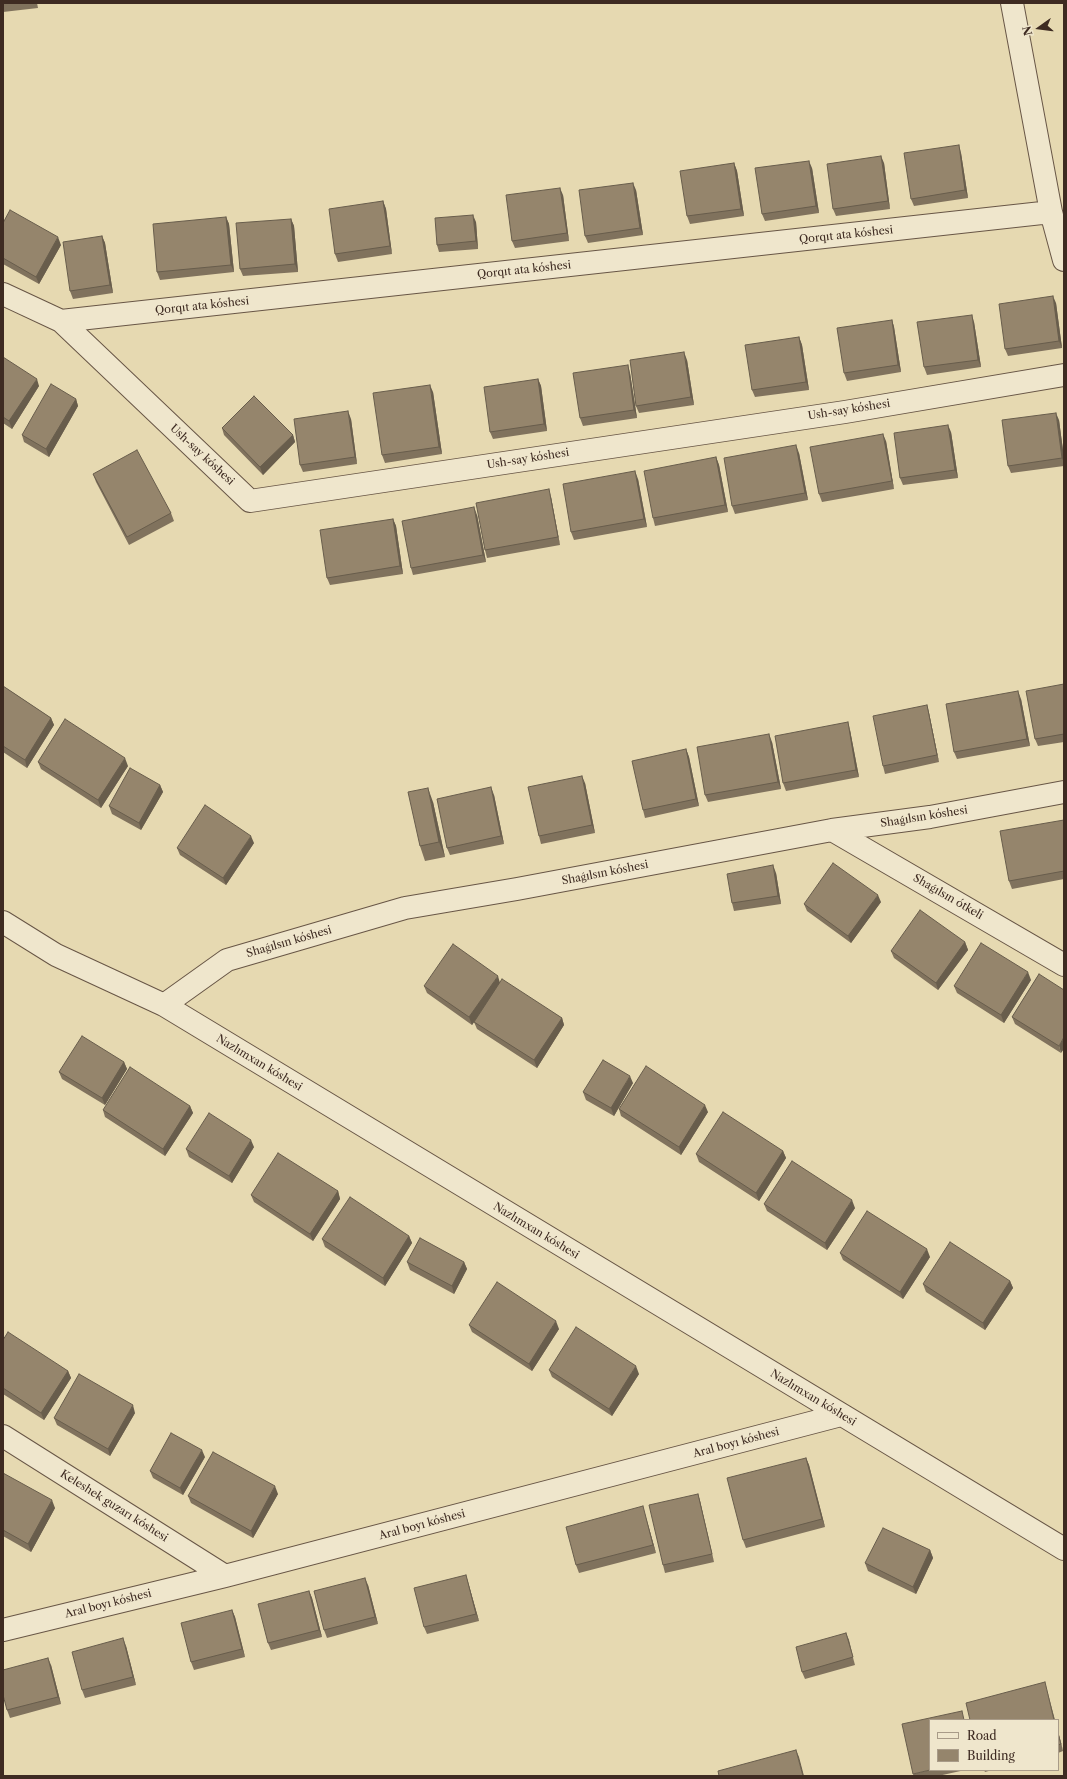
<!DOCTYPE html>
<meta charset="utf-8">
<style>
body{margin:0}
#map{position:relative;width:1067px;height:1779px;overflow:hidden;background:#e6d9b1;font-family:"Libre Caslon Text",serif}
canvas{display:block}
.frame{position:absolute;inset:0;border:4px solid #3e2b22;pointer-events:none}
.legend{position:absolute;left:929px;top:1719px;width:130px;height:52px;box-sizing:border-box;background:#efe6cc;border:1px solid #a89b88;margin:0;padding:5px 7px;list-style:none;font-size:12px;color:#3e2b22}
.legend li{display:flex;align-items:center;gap:8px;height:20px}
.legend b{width:20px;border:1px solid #a89b88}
.north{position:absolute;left:1019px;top:8px;width:40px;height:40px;-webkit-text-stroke:3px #efe6cc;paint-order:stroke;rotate:256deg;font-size:11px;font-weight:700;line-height:16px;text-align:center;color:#3e2b22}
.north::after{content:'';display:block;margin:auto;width:14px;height:18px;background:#3e2b22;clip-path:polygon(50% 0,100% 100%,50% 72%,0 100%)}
</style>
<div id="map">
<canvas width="1067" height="1779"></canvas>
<div class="frame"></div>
<ul class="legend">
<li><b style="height:5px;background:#efe6cc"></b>Road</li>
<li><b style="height:11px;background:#95856c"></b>Building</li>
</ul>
<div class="north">N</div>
</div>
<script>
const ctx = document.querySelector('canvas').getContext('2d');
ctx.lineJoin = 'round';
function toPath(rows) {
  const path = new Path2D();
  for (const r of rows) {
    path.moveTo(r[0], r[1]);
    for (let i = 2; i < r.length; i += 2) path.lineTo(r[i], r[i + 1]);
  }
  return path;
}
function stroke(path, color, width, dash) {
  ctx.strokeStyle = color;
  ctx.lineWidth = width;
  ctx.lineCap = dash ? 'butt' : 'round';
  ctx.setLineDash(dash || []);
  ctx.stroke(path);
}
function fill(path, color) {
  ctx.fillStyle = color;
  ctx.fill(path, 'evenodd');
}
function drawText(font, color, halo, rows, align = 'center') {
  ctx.font = font + ' "Libre Caslon Text",serif';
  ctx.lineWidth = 3.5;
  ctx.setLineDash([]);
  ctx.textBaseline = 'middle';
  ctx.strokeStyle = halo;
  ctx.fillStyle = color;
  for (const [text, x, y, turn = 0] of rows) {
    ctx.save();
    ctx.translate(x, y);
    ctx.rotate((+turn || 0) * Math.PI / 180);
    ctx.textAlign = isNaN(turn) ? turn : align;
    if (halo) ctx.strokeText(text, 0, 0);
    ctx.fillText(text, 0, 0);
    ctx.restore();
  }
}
const minor = toPath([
 [1012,3,1051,212,1064,260],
 [3,294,61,321,1051,212],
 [61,321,250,501,845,412,1064,375],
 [832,830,1064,965],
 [3,922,56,955,164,1005,1064,1549],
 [164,1005,227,960,405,908,517,889,832,830,930,817,1064,792],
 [3,1436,225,1576],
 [3,1630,225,1576,841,1415]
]);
stroke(minor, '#685646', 24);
stroke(minor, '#efe6cc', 22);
fill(toPath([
 [3,3,37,3,38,8,3,12],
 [961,153,968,198,914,206,911,199],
 [734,163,737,171,744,216,690,224,687,216],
 [884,163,890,209,836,216,833,209],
 [812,168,819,213,765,221,762,214],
 [636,190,643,235,588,243,585,236],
 [563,195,569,241,515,248,512,241],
 [383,201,386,209,392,254,338,262,335,254],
 [226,217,229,224,234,272,160,280,157,272],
 [291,219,294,226,298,272,243,276,240,269],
 [476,222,478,249,439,252,437,245],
 [3,223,61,245,39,284,3,264],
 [102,236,105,243,113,293,73,299,70,291],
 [1056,303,1062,348,1008,356,1005,349],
 [892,320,894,327,901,372,847,381,844,373],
 [974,322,981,367,927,375,924,367],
 [799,337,802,345,809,390,755,397,752,390],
 [3,357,39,386,12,429,3,423],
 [687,360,694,405,639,413,636,406],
 [630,373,637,418,583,426,580,418],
 [538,379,541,386,547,431,493,439,490,432],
 [433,392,442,454,385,463,382,455],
 [76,399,78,406,49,457,24,442,22,435],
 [351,419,357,464,303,472,300,465],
 [1059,420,1064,458,1064,466,1011,473,1008,466],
 [222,428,293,435,295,442,263,475,224,435],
 [951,432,958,478,903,485,900,478],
 [886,441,894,489,822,502,819,494],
 [799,453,808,500,735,514,732,506],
 [716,457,719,465,728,512,655,526,653,518],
 [93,474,171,513,174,521,129,545,96,482],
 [638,479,647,527,574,540,571,532],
 [551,497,560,545,487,558,485,550],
 [477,515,486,562,413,575,411,568],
 [393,519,396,526,403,574,330,585,327,578],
 [1064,684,1064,742,1038,746,1035,739],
 [3,686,51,718,54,725,27,768,3,752],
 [1021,699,1030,746,957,759,954,752],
 [927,705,929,713,939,762,885,774,883,766],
 [850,730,859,777,786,791,783,783],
 [772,742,781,789,708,802,705,795],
 [686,749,689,757,699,806,645,818,643,810],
 [38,762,128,766,101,808,41,769],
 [585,783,595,833,541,844,539,836],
 [160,785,163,792,141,830,112,814,109,806],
 [494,795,504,844,450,855,447,848],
 [433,802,445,857,425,861,420,846],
 [1064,820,1064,879,1012,889,1009,881],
 [254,843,226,885,180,855,177,848],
 [776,873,781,904,734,911,732,903],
 [881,902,851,943,807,911,804,904],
 [965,942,968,950,938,990,894,958,891,951],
 [1039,974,1061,1053,1015,1024,1012,1017],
 [1031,980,1004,1023,957,993,954,986],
 [500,982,562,1018,564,1025,537,1068,477,1029,474,1022,477,1018,472,1025,427,993,424,986],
 [124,1062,127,1069,105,1105,62,1079,59,1072],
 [633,1083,614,1116,586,1100,583,1092],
 [190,1106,193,1113,165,1156,105,1117,103,1110],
 [619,1109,708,1112,681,1155,621,1116],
 [254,1147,232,1183,189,1157,186,1149],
 [783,1151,786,1158,759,1201,699,1162,696,1154],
 [338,1191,340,1199,313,1241,254,1202,251,1195],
 [764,1204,855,1208,827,1250,767,1211],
 [409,1236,412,1243,385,1286,325,1247,322,1239],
 [840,1253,930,1257,903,1299,843,1260],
 [407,1262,464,1262,467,1269,454,1294,410,1270],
 [1010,1281,1013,1288,985,1330,926,1292,923,1284],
 [469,1325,559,1329,532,1371,472,1332],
 [3,1340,68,1371,71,1378,44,1420,3,1394],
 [549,1370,639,1374,612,1416,552,1377],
 [135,1413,110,1456,57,1425,54,1418],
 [205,1457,183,1495,153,1478,150,1471],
 [806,1458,809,1465,825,1527,746,1548,743,1540],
 [3,1473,55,1508,31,1552,3,1536],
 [278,1494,253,1538,191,1503,188,1496],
 [698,1494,700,1501,714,1562,665,1573,663,1565],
 [645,1514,656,1553,579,1573,576,1565],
 [930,1550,933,1558,916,1594,868,1571,865,1563],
 [466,1575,468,1582,479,1621,427,1634,424,1627],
 [368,1585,378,1624,327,1638,324,1630],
 [309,1591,312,1598,322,1637,271,1650,268,1643],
 [232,1610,235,1617,245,1657,194,1670,191,1662],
 [846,1633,855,1665,805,1679,802,1672],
 [126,1646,136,1685,85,1698,82,1690],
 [51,1665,61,1704,10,1718,7,1710],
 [1058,1731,1063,1751,1058,1753],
 [930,1770,965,1770,938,1776,914,1776,913,1774],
 [984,1770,992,1770,985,1772]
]), '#80725d');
fill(toPath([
 [959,145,961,153,968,198,965,190],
 [881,156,884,163,890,209,888,201],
 [809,161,812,168,819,213,816,206],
 [734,163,737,171,744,216,741,209],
 [633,183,636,190,643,235,640,228],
 [560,188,563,195,569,241,567,233],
 [383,201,386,209,392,254,390,246],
 [473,215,476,222,478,249,476,241],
 [226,217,229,224,234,272,231,265],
 [291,219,294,226,298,272,295,264],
 [102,236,105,243,113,293,110,285],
 [58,237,61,245,39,284,36,277],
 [1053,296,1056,303,1062,348,1059,341],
 [972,315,974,322,981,367,978,360],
 [892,320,894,327,901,372,898,365],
 [799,337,802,345,809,390,806,382],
 [684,352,687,360,694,405,691,397],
 [628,365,630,373,637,418,634,410],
 [37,379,39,386,12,429,9,421],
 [538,379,541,386,547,431,544,424],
 [430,385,433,392,442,454,439,447],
 [76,399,78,406,49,457,46,449],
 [348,411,351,419,357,464,355,457],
 [1056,413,1059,420,1064,458,1064,463,1062,458],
 [948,425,951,432,958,478,955,470],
 [883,434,886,441,894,489,892,481],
 [293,435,295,442,263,475,260,467],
 [796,445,799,453,808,500,805,493],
 [716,457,719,465,728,512,725,505],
 [635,471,638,479,647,527,644,519],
 [549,489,551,497,560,545,558,537],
 [474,507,477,515,486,562,483,555],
 [393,519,396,526,403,574,400,566],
 [1018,691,1021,699,1030,746,1027,739],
 [927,705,929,713,939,762,937,755],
 [51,718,54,725,27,768,25,760],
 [848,722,850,730,859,777,856,770],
 [769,734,772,742,781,789,778,782],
 [686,749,689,757,699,806,696,799],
 [125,758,128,766,101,808,98,800],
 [582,776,585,783,595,833,592,825],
 [160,785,163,792,141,830,139,823],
 [491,787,494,795,504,844,501,836],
 [428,788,433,802,445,857,439,842],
 [251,836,254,843,226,885,223,878],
 [773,865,776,873,781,904,778,896],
 [878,895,881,902,851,943,848,936],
 [965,942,968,950,938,990,936,983],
 [1028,972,1031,980,1004,1023,1001,1015],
 [498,976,500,983,472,1025,469,1017],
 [562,1018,564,1025,537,1068,534,1060],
 [1064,1037,1064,1049,1061,1053,1059,1046],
 [124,1062,127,1069,105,1105,102,1098],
 [630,1076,633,1083,614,1116,611,1108],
 [705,1105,708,1112,681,1155,679,1147],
 [190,1106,193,1113,165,1156,163,1149],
 [251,1140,254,1147,232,1183,229,1176],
 [783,1151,786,1158,759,1201,756,1193],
 [338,1191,340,1199,313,1241,310,1234],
 [852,1200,855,1208,827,1250,825,1243],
 [409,1236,412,1243,385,1286,383,1278],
 [927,1249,930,1257,903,1299,900,1292],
 [464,1262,467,1269,454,1294,452,1286],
 [1010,1281,1013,1288,985,1330,983,1323],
 [556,1321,559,1329,532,1371,529,1364],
 [636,1366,639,1374,612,1416,609,1409],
 [68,1371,71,1378,44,1420,41,1413],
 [133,1405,135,1413,110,1456,108,1449],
 [202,1450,205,1457,183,1495,180,1488],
 [806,1458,809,1465,825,1527,822,1519],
 [275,1486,278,1494,253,1538,251,1531],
 [698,1494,700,1501,714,1562,712,1554],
 [52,1500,55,1508,31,1552,28,1544],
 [643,1506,645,1514,656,1553,653,1545],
 [930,1550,933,1558,916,1594,913,1587],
 [466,1575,468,1582,479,1621,476,1614],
 [365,1578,368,1585,378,1624,375,1617],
 [309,1591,312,1598,322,1637,319,1630],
 [232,1610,235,1617,245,1657,242,1649],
 [846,1633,849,1640,855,1665,853,1657],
 [123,1638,126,1646,136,1685,133,1677],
 [48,1658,51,1665,61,1704,58,1697],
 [1045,1682,1047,1690,1055,1720,1054,1720],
 [1058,1731,1063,1751,1058,1734],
 [796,1750,799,1757,804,1776,803,1776]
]), '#685d4c');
const building = toPath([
 [959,145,965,190,911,199,904,153,959,145],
 [881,156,888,201,833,209,827,164,881,156],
 [809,161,816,206,762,214,755,168,809,161],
 [734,163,741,209,687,216,680,171,734,163],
 [633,183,640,228,585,236,579,190,633,183],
 [560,188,567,233,512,241,506,195,560,188],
 [383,201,390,246,335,254,329,209,383,201],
 [10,210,58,237,36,277,3,258,3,223,10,210],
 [473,215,476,241,437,245,435,218,473,215],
 [226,217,231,265,157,272,153,224,226,217],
 [291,219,295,264,240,269,236,223,291,219],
 [102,236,110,285,70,291,63,242,102,236],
 [1053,296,1059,341,1005,349,999,304,1053,296],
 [972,315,978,360,924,367,917,322,972,315],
 [892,320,898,365,844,373,837,328,892,320],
 [799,337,806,382,752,390,745,345,799,337],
 [684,352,691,397,636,406,630,360,684,352],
 [3,357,37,379,9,421,3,417,3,357],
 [628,365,634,410,580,418,573,373,628,365],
 [538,379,544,424,490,432,484,387,538,379],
 [51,384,76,399,46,449,22,435,51,384],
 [430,385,439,447,382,455,373,393,430,385],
 [254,396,293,435,260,467,222,428,254,396],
 [348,411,355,457,300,465,294,419,348,411],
 [1056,413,1062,458,1008,466,1002,420,1056,413],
 [948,425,955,470,900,478,894,433,948,425],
 [883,434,892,481,819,494,810,447,883,434],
 [796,445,805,493,732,506,724,458,796,445],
 [137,450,171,513,127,537,93,474,137,450],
 [716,457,725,505,653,518,644,471,716,457],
 [635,471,644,519,571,532,563,484,635,471],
 [549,489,558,537,485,550,476,503,549,489],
 [474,507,483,555,411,568,402,521,474,507],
 [393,519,400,566,327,578,320,530,393,519],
 [1064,684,1064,734,1035,739,1026,691,1064,684],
 [3,686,51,718,25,760,3,746,3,686],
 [1018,691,1027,739,954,752,946,704,1018,691],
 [927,705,937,755,883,766,873,716,927,705],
 [65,719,125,758,98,800,38,762,65,719],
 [848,722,856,770,783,783,775,736,848,722],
 [769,734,778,782,705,795,697,747,769,734],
 [686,749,696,799,643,810,632,761,686,749],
 [130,768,160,785,139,823,109,806,130,768],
 [582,776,592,825,539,836,528,787,582,776],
 [491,787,501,836,447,848,437,799,491,787],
 [428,788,439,842,420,846,408,792,428,788],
 [205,805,251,836,223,878,177,848,205,805],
 [1064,820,1064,871,1009,881,1000,831,1064,820],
 [833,863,878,895,848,936,804,904,833,863],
 [773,865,778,896,732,903,727,874,773,865],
 [920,910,965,942,936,983,891,951,920,910],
 [981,943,1028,972,1001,1015,954,986,981,943],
 [453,944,498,976,469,1017,424,986,453,944],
 [1039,974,1064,990,1064,1037,1059,1046,1012,1017,1039,974],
 [502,979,562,1018,534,1060,474,1022,502,979],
 [82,1036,124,1062,102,1098,59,1072,82,1036],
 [603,1060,630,1076,611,1108,583,1092,603,1060],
 [646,1066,705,1105,679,1147,619,1109,646,1066],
 [130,1067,190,1106,163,1149,103,1110,130,1067],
 [723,1112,783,1151,756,1193,696,1154,723,1112],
 [209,1113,251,1140,229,1176,186,1149,209,1113],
 [278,1153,338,1191,310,1234,251,1195,278,1153],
 [792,1161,852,1200,825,1243,764,1204,792,1161],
 [350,1197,409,1236,383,1278,322,1239,350,1197],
 [867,1211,927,1249,900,1292,840,1253,867,1211],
 [420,1238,464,1262,452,1286,407,1262,420,1238],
 [950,1242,1010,1281,983,1323,923,1284,950,1242],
 [497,1282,556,1321,529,1364,469,1325,497,1282],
 [576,1327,636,1366,609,1409,549,1370,576,1327],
 [8,1332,68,1371,41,1413,3,1388,3,1340,8,1332],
 [79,1374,133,1405,108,1449,54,1418,79,1374],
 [171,1433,202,1450,180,1488,150,1471,171,1433],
 [213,1452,275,1486,251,1531,188,1496,213,1452],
 [806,1458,822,1519,743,1540,727,1478,806,1458],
 [3,1473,52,1500,28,1544,3,1530,3,1473],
 [698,1494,712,1554,663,1565,649,1505,698,1494],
 [643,1506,653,1545,576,1565,566,1527,643,1506],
 [883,1528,930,1550,913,1587,865,1563,883,1528],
 [466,1575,476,1614,424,1627,414,1588,466,1575],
 [365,1578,375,1617,324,1630,314,1591,365,1578],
 [309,1591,319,1630,268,1643,258,1604,309,1591],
 [232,1610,242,1649,191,1662,181,1623,232,1610],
 [846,1633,853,1657,802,1672,796,1647,846,1633],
 [123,1638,133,1677,82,1690,72,1652,123,1638],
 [48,1658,58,1697,7,1710,3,1695,3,1670,48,1658],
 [1045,1682,1054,1720,970,1720,966,1703,1045,1682],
 [962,1711,964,1720,930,1720,930,1770,913,1774,902,1724,962,1711],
 [1058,1734,1061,1744,1058,1745,1058,1734],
 [796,1750,803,1776,719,1776,718,1771,796,1750]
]);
fill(building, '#95856c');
stroke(building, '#685d4c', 1);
drawText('11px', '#3e2b22', '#efe6cc', [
 ["Qorqıt ata kóshesi",846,235,-6],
 ["Qorqıt ata kóshesi",524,270,-6],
 ["Qorqıt ata kóshesi",202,306,-6],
 ["Ush-say kóshesi",849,410,-9],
 ["Ush-say kóshesi",202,455,43],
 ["Ush-say kóshesi",528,459,-9],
 ["Shaǵılsın kóshesi",924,817,-9],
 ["Shaǵılsın kóshesi",605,873,-11],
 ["Shaǵılsın ótkeli",948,897,30],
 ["Shaǵılsın kóshesi",289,942,-16],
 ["Nazlımxan kóshesi",259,1063,31],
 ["Nazlımxan kóshesi",536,1231,31],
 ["Nazlımxan kóshesi",813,1398,31],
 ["Aral boyı kóshesi",736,1443,-15],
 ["Keleshek guzarı kóshesi",114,1506,32],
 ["Aral boyı kóshesi",422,1525,-15],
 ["Aral boyı kóshesi",108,1604,-14]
]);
</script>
